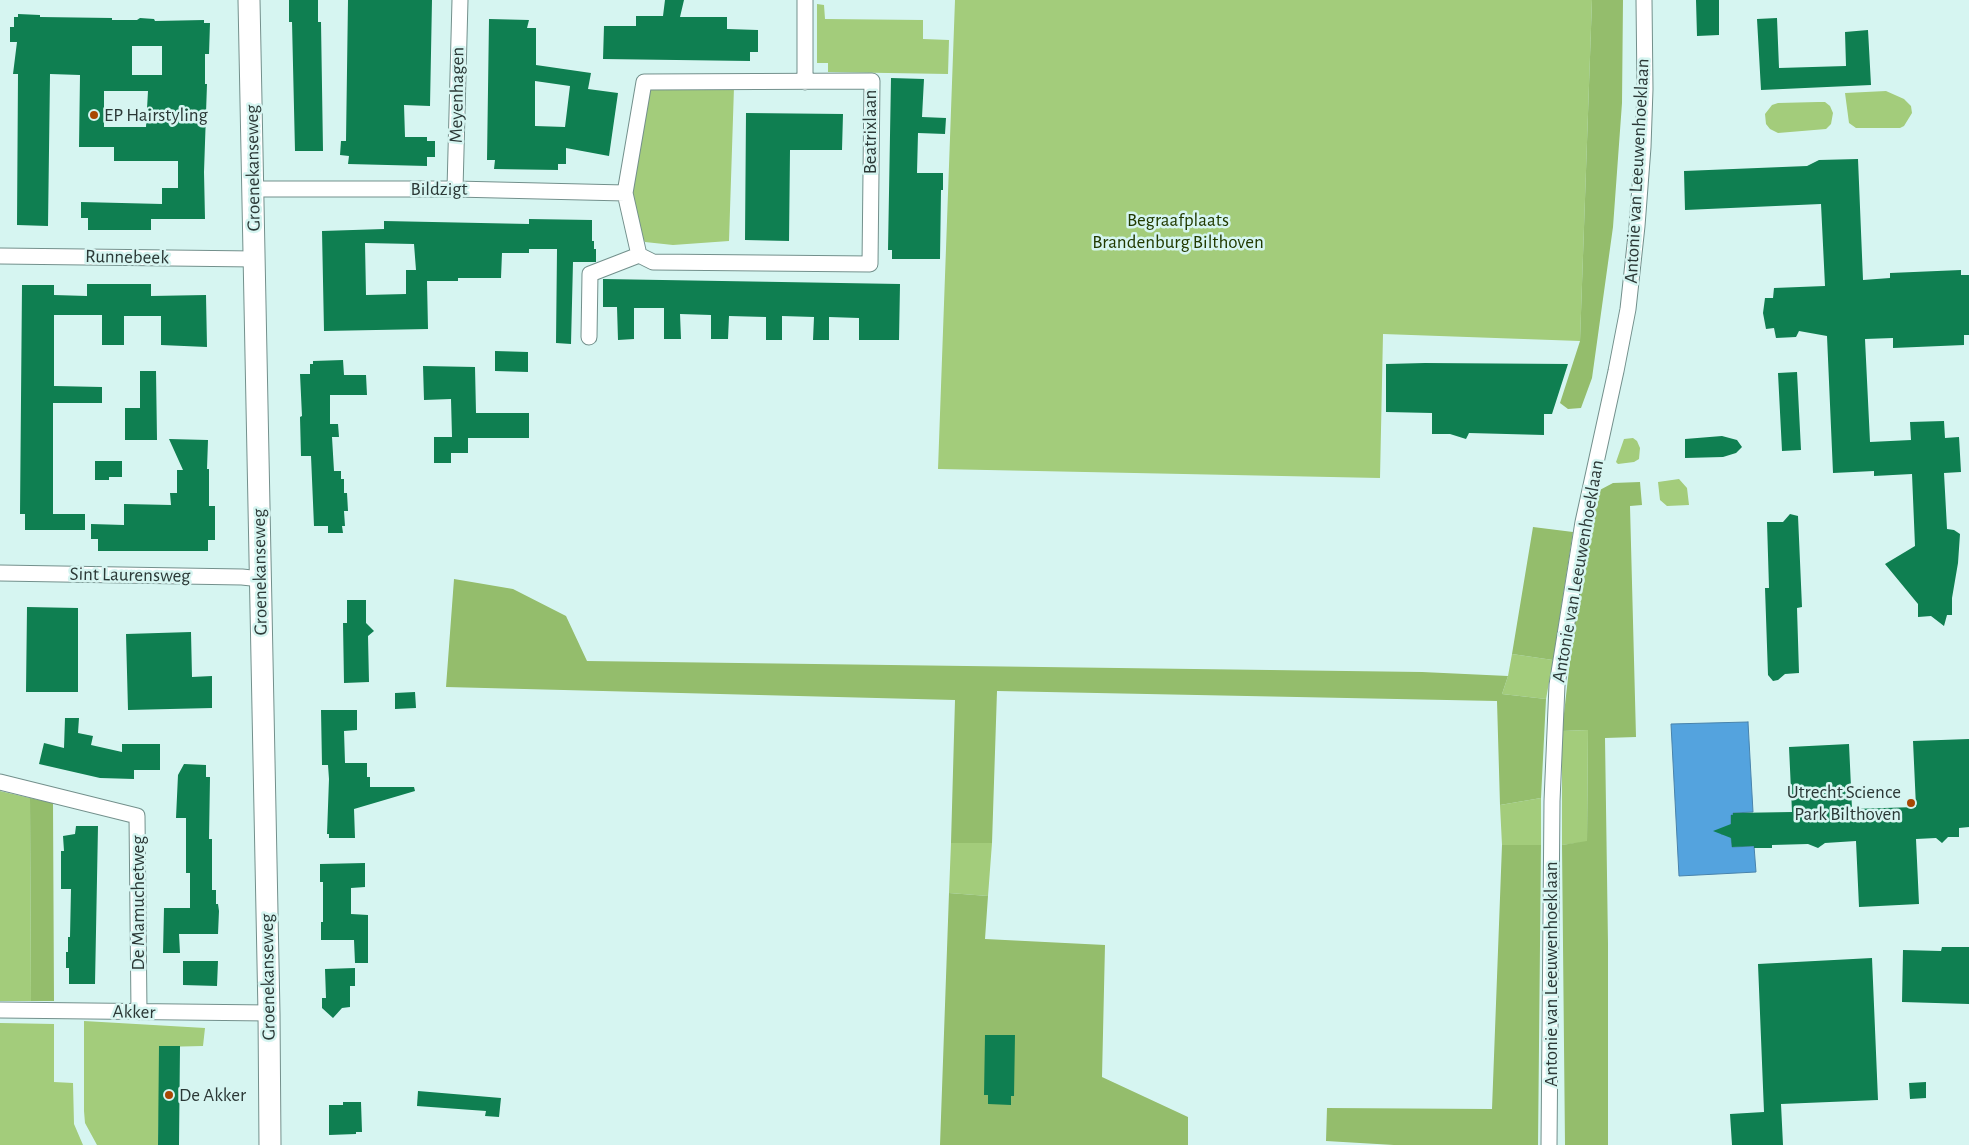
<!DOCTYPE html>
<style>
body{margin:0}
canvas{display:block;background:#d6f5f1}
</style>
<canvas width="1969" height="1145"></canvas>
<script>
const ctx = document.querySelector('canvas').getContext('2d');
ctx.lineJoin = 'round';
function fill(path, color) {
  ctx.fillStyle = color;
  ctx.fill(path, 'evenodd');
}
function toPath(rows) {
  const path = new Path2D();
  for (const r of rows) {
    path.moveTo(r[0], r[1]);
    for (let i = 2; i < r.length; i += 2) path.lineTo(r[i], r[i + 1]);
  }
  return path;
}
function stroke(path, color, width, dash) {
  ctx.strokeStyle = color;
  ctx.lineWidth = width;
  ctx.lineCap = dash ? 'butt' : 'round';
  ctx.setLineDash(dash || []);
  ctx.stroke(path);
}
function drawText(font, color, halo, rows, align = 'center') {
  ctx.font = font + ' "Alegreya Sans",sans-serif';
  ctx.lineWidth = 5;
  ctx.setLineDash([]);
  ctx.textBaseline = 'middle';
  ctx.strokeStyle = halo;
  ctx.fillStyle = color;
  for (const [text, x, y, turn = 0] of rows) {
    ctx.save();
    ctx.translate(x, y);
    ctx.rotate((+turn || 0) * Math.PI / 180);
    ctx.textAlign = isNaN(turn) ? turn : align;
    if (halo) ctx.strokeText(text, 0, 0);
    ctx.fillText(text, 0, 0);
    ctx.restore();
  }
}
fill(toPath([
 [955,0,1592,0,1580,341,1383,334,1380,478,938,469],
 [817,4,824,5,825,19,923,20,923,39,949,40,948,74,828,72,828,63,817,63],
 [646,87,734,87,729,241,673,245,645,242,639,232,628,189],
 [1886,91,1904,99,1911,106,1912,113,1904,126,1900,128,1856,128,1849,123,1845,93],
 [1818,102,1825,102,1830,106,1833,113,1831,124,1826,129,1778,133,1770,129,1766,124,1765,114,1772,105,1778,103],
 [1633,438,1637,441,1640,448,1639,459,1634,462,1618,464,1616,462,1624,439],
 [1679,479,1687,488,1689,505,1667,506,1660,500,1658,482],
 [1512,654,1553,660,1546,699,1502,694,1508,676],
 [1588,730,1587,842,1562,845,1562,731],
 [0,791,30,798,31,1001,0,1001],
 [1541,798,1541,845,1502,845,1500,805],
 [951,843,992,843,988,896,949,893],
 [84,1021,205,1028,203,1046,161,1047,158,1145,97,1145,85,1123,84,1111],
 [0,1023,54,1024,54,1082,73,1083,74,1124,83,1145,0,1145]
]), '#a3cc7b');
fill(toPath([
 [1592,0,1623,0,1622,103,1613,227,1592,378,1581,408,1568,409,1560,403,1580,341],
 [1640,482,1642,505,1630,506,1636,737,1605,738,1608,944,1608,1145,1565,1145,1562,845,1587,841,1588,730,1562,731,1576,608,1596,492,1613,483],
 [1533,527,1573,532,1553,660,1512,654],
 [454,579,513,589,566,616,587,661,1422,672,1508,676,1502,694,1546,699,1541,798,1500,805,1497,701,997,691,992,843,951,843,955,700,446,687],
 [30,798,53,803,54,1001,31,1001],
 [1502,845,1541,845,1538,1145,1394,1145,1326,1141,1327,1108,1492,1109],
 [949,893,988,896,985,939,1105,945,1102,1077,1188,1117,1188,1145,940,1145]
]), '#94bd6c');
const water = toPath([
 [1748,722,1753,812,1733,813,1733,815,1731,815,1731,825,1721,834,1734,835,1731,837,1732,847,1754,846,1756,872,1679,876,1671,724,1748,722]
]);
fill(water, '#54a3de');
stroke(water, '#4883ac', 1);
fill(toPath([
 [289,0,318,0,318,22,321,22,323,151,295,151,292,22,289,22],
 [348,0,432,0,430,106,404,105,405,137,427,137,427,141,435,141,435,157,427,157,427,166,348,164,349,156,340,155,341,141,346,141],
 [665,0,684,0,680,17,727,17,727,29,758,30,758,52,750,52,750,61,603,59,604,26,636,26,636,16,663,16],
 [1696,0,1719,0,1719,35,1697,36],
 [18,14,40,15,40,17,112,18,112,20,137,20,140,18,154,19,155,21,204,20,204,23,210,23,209,54,205,54,205,84,207,84,204,172,205,219,151,219,151,230,88,230,88,218,81,218,81,202,162,204,162,188,178,188,178,161,114,161,114,147,79,147,80,75,50,74,48,226,17,225,18,74,13,74,17,42,10,42,10,27,14,27,14,17,18,17],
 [132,46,162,46,162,75,132,75],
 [104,91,148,91,146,127,104,127],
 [1777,18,1779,68,1846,66,1845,32,1868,30,1871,85,1761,90,1757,19],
 [489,19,529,20,527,28,536,28,536,65,591,73,588,89,618,93,609,156,566,148,566,164,558,164,558,170,494,169,495,160,487,160],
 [535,81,570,86,565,127,535,126],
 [891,78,924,79,922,117,946,118,945,134,918,133,917,173,943,173,943,190,941,190,940,259,892,259,892,250,888,250],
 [746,113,843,114,842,150,790,150,789,241,745,240],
 [1858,159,1863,280,1890,278,1890,273,1961,270,1961,275,1969,275,1969,335,1964,335,1964,345,1893,348,1893,338,1865,339,1870,442,1911,440,1910,422,1944,421,1945,438,1959,437,1961,472,1944,473,1947,529,1954,530,1960,534,1958,563,1952,598,1952,615,1947,615,1944,626,1931,616,1918,617,1918,604,1885,564,1915,546,1912,474,1874,476,1874,471,1833,473,1827,336,1799,331,1796,337,1776,338,1774,328,1766,329,1763,313,1765,298,1773,298,1774,288,1825,286,1821,204,1685,210,1684,171,1807,166,1819,160],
 [529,219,592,220,592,241,594,241,594,249,596,249,596,262,573,262,571,344,556,343,557,249,529,249,529,253,502,253,501,278,458,278,458,281,427,281,428,329,324,331,322,231,384,229,384,221,529,224],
 [365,243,414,244,416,270,406,270,406,294,366,295],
 [603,279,900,284,899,340,859,340,859,318,829,317,829,340,813,340,814,317,782,316,782,340,766,340,766,317,729,316,728,339,711,339,711,315,680,314,681,339,664,339,664,308,634,308,634,339,618,340,617,307,603,307],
 [87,284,151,284,151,296,206,295,207,347,161,345,161,316,124,316,124,345,102,345,102,315,54,315,54,386,102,387,102,403,53,403,53,514,85,514,85,530,25,530,25,514,20,514,22,285,54,285,54,295,87,296],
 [495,351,528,352,528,372,495,371],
 [343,360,344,375,366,375,367,395,330,395,330,424,338,424,339,437,332,437,334,471,341,471,341,479,344,479,344,493,347,493,348,511,344,511,345,526,342,526,343,533,328,533,328,526,314,526,311,456,301,456,300,417,302,416,300,374,310,374,310,364,313,364,313,361],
 [1425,363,1568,364,1552,414,1544,414,1544,435,1469,433,1466,439,1450,434,1432,434,1432,413,1386,412,1386,364],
 [423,366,475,367,476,413,529,413,529,438,468,438,468,453,451,453,451,463,434,463,434,437,452,437,451,399,424,400],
 [140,371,156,371,157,440,125,440,125,408,140,408],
 [1797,372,1801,450,1782,451,1778,373],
 [1722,436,1737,440,1742,447,1736,453,1723,457,1685,458,1685,439],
 [169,439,208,440,207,469,209,469,209,506,215,506,215,540,208,540,208,551,98,551,98,539,91,539,91,524,124,525,124,504,171,505,170,493,177,493,177,470,183,470],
 [95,461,122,461,122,477,109,477,109,480,95,480],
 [1790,514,1798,516,1802,607,1797,608,1799,673,1785,674,1778,680,1773,681,1768,675,1765,588,1769,588,1767,522,1783,522],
 [347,600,366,600,366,623,374,631,368,636,369,682,344,683,343,623,347,623],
 [27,607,78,608,78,692,26,692],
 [191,632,192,677,212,676,212,708,128,710,126,634],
 [415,692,416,708,395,709,395,693],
 [321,710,357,710,357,730,344,731,345,763,367,763,367,777,370,777,370,787,414,787,415,791,354,809,355,838,329,838,329,834,327,834,329,779,328,765,322,765],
 [65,718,79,718,78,733,93,736,91,745,122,752,122,744,160,744,160,770,134,770,134,779,100,778,39,764,44,743,64,748],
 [1969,739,1969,827,1959,828,1959,837,1948,837,1942,843,1936,838,1916,839,1919,904,1859,907,1856,841,1825,843,1818,848,1808,844,1772,845,1772,848,1754,848,1754,846,1732,847,1731,838,1713,831,1731,824,1731,815,1733,815,1733,813,1792,812,1789,747,1849,744,1852,809,1916,807,1913,741],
 [184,764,206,765,206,777,210,777,209,839,212,839,212,890,216,890,216,904,218,904,219,911,218,934,179,934,180,953,163,953,164,908,190,908,190,873,186,873,186,818,176,818,178,775],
 [76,826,98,826,95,984,69,984,69,968,66,968,66,952,68,952,68,937,70,937,71,889,61,889,61,851,64,851,63,836,75,834],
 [365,863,365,887,351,888,351,914,368,915,368,963,355,963,354,940,321,940,321,922,323,922,323,882,320,882,320,864],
 [1942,947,1969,947,1969,1004,1902,1002,1903,950,1941,951],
 [1872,958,1878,1100,1781,1104,1783,1145,1732,1145,1730,1114,1764,1112,1758,964],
 [183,961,218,961,217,986,183,985],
 [355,968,355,986,350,986,350,1007,342,1008,333,1018,322,1008,322,998,326,998,325,969],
 [985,1035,1015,1035,1014,1096,1011,1096,1011,1105,988,1104,988,1095,984,1095],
 [159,1046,180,1046,179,1145,158,1145],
 [1926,1082,1926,1098,1910,1099,1909,1083],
 [418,1091,501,1098,499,1117,485,1116,486,1111,417,1106],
 [343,1102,361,1102,362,1132,356,1132,356,1134,329,1135,329,1105,343,1105]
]), '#0f7f51');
const street = toPath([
 [805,82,805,0],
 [254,189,455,189,625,193],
 [455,189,460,0],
 [0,256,255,259],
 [589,337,590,274,639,255,653,262,870,264,872,81,644,82,625,193,639,255],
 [0,573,242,577,261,579],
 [0,782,137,816,139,1012],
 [0,1010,269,1013],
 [1549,1145,1552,801,1557,685,1583,522,1616,371,1628,309,1637,226,1643,147,1645,89,1644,0]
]);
const secondary = toPath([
 [249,0,269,1013,270,1145]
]);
stroke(street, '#73908c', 17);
stroke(secondary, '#73908c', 23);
stroke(street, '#fff', 15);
stroke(secondary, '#fff', 21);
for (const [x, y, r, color] of [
 [94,115,5,"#a94703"],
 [1911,803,5,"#a94703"],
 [169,1095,5,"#a94703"]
]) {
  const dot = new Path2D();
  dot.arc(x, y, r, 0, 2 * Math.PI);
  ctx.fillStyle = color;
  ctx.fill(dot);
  stroke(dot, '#d6f5f1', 2);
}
drawText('19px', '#2b3836', '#d6f5f1', [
 ["Meyenhagen",457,95,-89],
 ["Beatrixlaan",870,132,-90],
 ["Groenekanseweg",253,168,-91],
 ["Antonie van Leeuwenhoeklaan",1637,171,-87],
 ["Bildzigt",439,189],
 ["Runnebeek",127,257,1],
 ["Antonie van Leeuwenhoeklaan",1578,571,-80],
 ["Groenekanseweg",260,572,-91],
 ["Sint Laurensweg",130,575,1],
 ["De Mamuchetweg",138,903,-90],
 ["Antonie van Leeuwenhoeklaan",1551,974,-90],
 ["Groenekanseweg",268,977,-91],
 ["Akker",134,1012,1]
]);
drawText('19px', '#2b3836', '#d6f5f1', [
 ["EP Hairstyling",104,115],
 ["Utrecht Science",1901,792,"right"],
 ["Park Bilthoven",1901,814,"right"],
 ["De Akker",179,1095]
], 'left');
drawText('19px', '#213a00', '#d6f5f1', [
 ["Begraafplaats",1178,220],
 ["Brandenburg Bilthoven",1178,242]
]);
</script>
